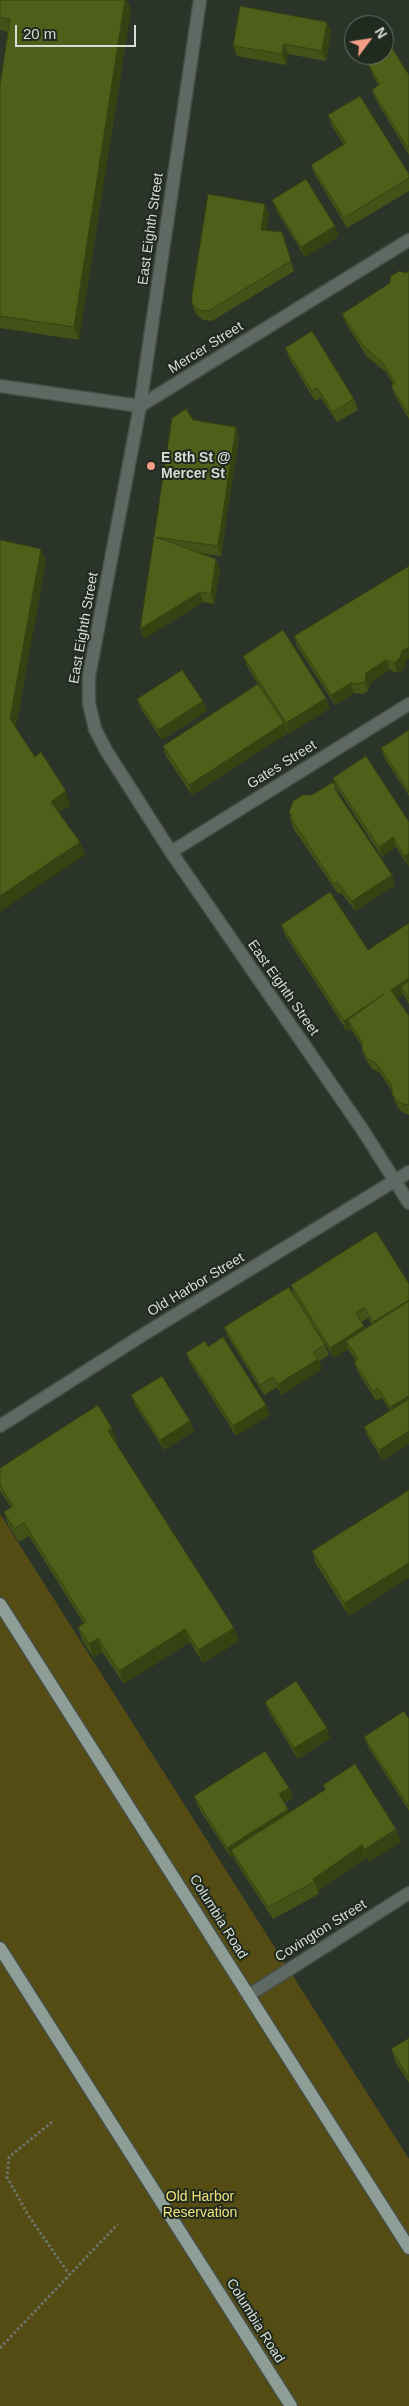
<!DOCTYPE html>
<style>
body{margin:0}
#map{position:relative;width:409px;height:2406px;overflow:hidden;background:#2a3429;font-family:Arial,sans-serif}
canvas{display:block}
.north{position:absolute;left:344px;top:15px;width:50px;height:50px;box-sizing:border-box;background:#202a1f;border:1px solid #697268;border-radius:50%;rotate:59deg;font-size:14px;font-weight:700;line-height:20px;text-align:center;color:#d7ddd6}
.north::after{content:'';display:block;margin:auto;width:18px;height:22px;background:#f49e88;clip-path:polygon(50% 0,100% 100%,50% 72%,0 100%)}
.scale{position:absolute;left:15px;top:25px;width:121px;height:22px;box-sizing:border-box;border:2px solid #d7ddd6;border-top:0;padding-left:6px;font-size:15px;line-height:18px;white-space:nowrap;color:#d7ddd6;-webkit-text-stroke:4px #202a1f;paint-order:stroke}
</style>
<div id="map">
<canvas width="409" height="2406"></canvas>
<div class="north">N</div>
<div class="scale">20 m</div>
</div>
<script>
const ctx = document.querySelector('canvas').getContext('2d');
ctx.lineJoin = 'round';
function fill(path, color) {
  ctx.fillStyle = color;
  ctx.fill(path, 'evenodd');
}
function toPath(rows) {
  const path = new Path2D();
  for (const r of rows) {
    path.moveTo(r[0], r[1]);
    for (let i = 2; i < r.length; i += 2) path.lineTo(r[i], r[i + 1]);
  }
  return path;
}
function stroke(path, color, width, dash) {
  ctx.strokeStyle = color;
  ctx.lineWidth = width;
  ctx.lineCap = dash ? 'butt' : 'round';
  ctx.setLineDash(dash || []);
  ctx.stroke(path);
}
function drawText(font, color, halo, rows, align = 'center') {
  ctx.font = font + ' Arial,sans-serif';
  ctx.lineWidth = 4;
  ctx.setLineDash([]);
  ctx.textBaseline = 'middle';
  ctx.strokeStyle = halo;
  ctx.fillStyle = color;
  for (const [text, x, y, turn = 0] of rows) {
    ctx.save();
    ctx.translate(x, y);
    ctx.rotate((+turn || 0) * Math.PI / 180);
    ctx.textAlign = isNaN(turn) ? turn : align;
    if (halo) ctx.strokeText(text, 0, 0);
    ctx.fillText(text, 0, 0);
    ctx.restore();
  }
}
fill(toPath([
 [0,1514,409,2159,409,2406,0,2406]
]), '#554c14');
const minor = toPath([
 [200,0,140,406,89,676,89,703,95,729,107,752,171,852,362,1129,409,1203],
 [0,386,140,406,409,240],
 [171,852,409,704],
 [0,1426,149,1331,409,1172],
 [249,1995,409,1893]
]);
const major = toPath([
 [0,1604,409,2248],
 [0,1948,291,2406]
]);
stroke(minor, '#464f45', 15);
stroke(major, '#464f45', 15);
stroke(toPath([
 [52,2122,9,2157,7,2177,28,2215,69,2274],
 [0,2348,118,2224]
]), '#6c756b', 3, [2.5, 2.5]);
stroke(minor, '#606864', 12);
stroke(major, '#8e9e97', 12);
fill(toPath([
 [0,0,131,9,79,340,0,328,0,85,8,32,0,30],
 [327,22,331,32,326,61,288,54,286,65,237,56,233,46],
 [368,64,409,75,409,155,376,100,372,90,378,85,372,74],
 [328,115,409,174,409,191,347,228,315,175,311,165,344,145,332,126],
 [272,200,339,236,305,257,276,210],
 [269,214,266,230,282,232,294,271,212,321,203,320,196,314,192,304],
 [409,271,409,419,395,396,391,386,393,384,386,372,367,357,346,324,342,314],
 [285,348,354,399,358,410,337,422,321,398,315,401,289,358],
 [172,418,193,420,236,427,239,437,221,556,199,553,216,559,220,570,214,604,203,602,144,639,140,629],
 [294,636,406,661,404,669,397,673,390,670,370,683,368,691,363,694,354,693,335,705,297,646],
 [243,656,330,708,289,734,286,728,288,733,192,795,166,756,163,746,258,684,247,666],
 [137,699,203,701,207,711,162,740,141,709],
 [409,730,409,796,385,759,381,748],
 [333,778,409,822,409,865,408,866,396,847,382,857,337,788],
 [336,787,340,797,392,875,395,885,356,911,341,893,338,894,293,828,290,817,291,816,289,812,312,795],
 [409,923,409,1004,403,994,397,998,409,1016,409,1115,401,1111,396,1104,392,1094,392,1091,379,1072,372,1069,366,1060,362,1050,362,1046,351,1029,347,1031,285,935,281,925,368,950],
 [376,1231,409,1444,383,1460,368,1437,364,1427,390,1411,382,1398,376,1401,358,1372,354,1362,356,1361,348,1349,334,1358,294,1295,291,1285],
 [368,1318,372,1325,365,1329,362,1322],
 [224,1327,325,1345,329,1355,319,1361,322,1369,282,1395,277,1387,264,1395,228,1337],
 [208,1347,270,1415,236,1436,190,1363,186,1353],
 [131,1395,190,1421,194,1431,164,1450,135,1405],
 [112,1428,117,1441,115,1442,239,1641,203,1663,190,1642,124,1684,102,1652,94,1658,82,1640,78,1627,84,1624,29,1536,19,1542,8,1525,4,1512,11,1507,0,1491,0,1468],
 [409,1490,349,1616,316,1564,312,1551],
 [265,1702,327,1728,330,1738,298,1759,269,1712],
 [409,1719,409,1811,368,1747,364,1737],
 [323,1785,396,1829,401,1842,369,1862,367,1857,318,1891,319,1894,273,1919,236,1862,234,1856,231,1858,198,1807,194,1796,289,1788,293,1798,285,1803,289,1813,325,1790],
 [409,2038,409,2083,396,2063,391,2049]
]), '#435216');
fill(toPath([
 [125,0,127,0,131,9,79,340,74,327],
 [327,22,331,32,326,61,322,51],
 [284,44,288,54,286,65,282,54],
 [265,204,269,214,265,240,261,230],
 [335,226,339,236,305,257,301,247],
 [282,232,286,243,294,271,291,261],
 [236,427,239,437,221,556,218,546],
 [41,549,46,562,15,733,10,719],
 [216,559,220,570,214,604,211,594],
 [200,592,203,602,144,639,140,629],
 [409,647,409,659,406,661,404,669,397,673,394,663,402,651],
 [386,660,390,670,370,683,368,691,365,681,366,673],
 [351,683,354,693,335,705,331,695],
 [326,698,330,708,289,734,286,723],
 [203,701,207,711,162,740,158,730],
 [284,723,288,733,192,795,189,785],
 [66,791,70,805,56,815,51,802],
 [393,837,396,847,382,857,379,847],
 [80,842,85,855,0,912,0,896],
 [409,853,409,865,408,866,404,856],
 [392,875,395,885,356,911,352,901],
 [409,978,409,991,401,987,403,994,395,1000,391,990],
 [384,994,348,1020,351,1029,347,1031,344,1021],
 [409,1300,409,1312,377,1332,373,1322],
 [364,1326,368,1336,346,1341,348,1349,334,1358,330,1348],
 [318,1359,322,1369,282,1395,278,1384],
 [409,1396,409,1408,394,1418,390,1407],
 [266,1405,270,1415,236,1436,233,1426],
 [190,1421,194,1431,164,1450,160,1440],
 [112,1428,117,1441,113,1444,108,1431],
 [409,1431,409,1444,383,1460,379,1450],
 [409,1563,409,1578,349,1616,344,1603],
 [234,1628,239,1641,203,1663,198,1650],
 [185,1629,190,1642,124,1684,119,1671],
 [98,1638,102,1652,94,1658,89,1644],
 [327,1728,330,1738,298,1759,294,1748],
 [289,1788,293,1798,283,1804,279,1794],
 [288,1809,292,1819,231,1850,234,1856,231,1858,227,1848],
 [396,1829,401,1842,369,1862,365,1849],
 [362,1845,367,1857,318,1891,313,1879]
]), '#374212');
const building = toPath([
 [0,0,125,0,74,327,0,316,0,85,10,19,0,18,0,0],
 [240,6,327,22,322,51,284,44,282,54,233,46,240,6],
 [392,48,409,75,409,146,407,147,372,90,380,84,368,64,382,55,384,55,384,54,392,48],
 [360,96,409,174,409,178,344,218,311,165,346,143,328,115,360,96],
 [306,179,335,226,301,247,272,200,306,179],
 [208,194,265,204,261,230,282,232,291,261,208,311,199,310,192,304,192,295,208,194],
 [399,271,406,273,409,271,409,413,408,413,391,386,395,383,382,362,364,347,342,314,390,283,391,276,399,271],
 [312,331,354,399,333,412,317,388,312,391,285,348,312,331],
 [186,409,193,420,236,427,218,546,156,537,216,559,211,594,200,592,140,629,172,418,186,409],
 [1,540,41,549,10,719,35,757,41,752,66,791,51,802,80,842,0,896,0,541,1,540],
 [409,566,409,647,402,651,400,658,394,663,386,660,366,673,365,681,359,684,351,683,331,695,294,636,409,566],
 [283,630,326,698,286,723,243,656,283,630],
 [182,670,203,701,158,730,137,699,182,670],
 [258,684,284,723,189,785,163,746,258,684],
 [409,730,409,792,381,748,409,730],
 [366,756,409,822,409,853,404,856,393,837,379,847,333,778,366,756],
 [333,782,336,787,334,788,392,875,352,901,337,882,334,884,290,817,292,816,289,812,293,801,303,795,312,795,333,782],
 [330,892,368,950,409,923,409,978,391,990,409,1016,409,1104,405,1105,397,1101,392,1094,392,1086,375,1062,368,1059,362,1050,362,1042,348,1020,384,994,344,1021,281,925,330,892],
 [409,981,409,999,401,987,409,981],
 [376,1231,409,1284,409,1300,373,1322,364,1308,356,1313,364,1326,330,1348,291,1285,376,1231],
 [289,1287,325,1345,313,1352,318,1359,278,1384,273,1377,260,1385,224,1327,289,1287],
 [409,1301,409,1396,390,1407,378,1388,373,1391,354,1362,358,1359,346,1341,409,1301],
 [223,1337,266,1405,233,1426,186,1353,205,1341,208,1347,223,1337],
 [162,1376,190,1421,160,1440,131,1395,162,1376],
 [409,1399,409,1431,379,1450,364,1427,409,1399],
 [98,1405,112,1428,108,1431,234,1628,198,1650,185,1629,119,1671,98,1638,89,1644,78,1627,86,1622,24,1523,14,1529,4,1512,13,1506,0,1485,0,1468,98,1405],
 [409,1490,409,1563,344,1603,312,1551,409,1490],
 [296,1681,327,1728,294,1748,265,1702,296,1681],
 [404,1711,409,1719,409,1807,364,1737,404,1711],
 [265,1751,289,1788,279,1794,288,1809,227,1848,194,1796,265,1751],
 [355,1764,396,1829,365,1849,362,1845,313,1879,314,1882,268,1907,231,1850,326,1789,323,1785,355,1764],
 [409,2038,409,2078,391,2049,409,2038]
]);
fill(building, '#4e5f19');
stroke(building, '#374212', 1);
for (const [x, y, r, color] of [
 [151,466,5,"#f49e88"]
]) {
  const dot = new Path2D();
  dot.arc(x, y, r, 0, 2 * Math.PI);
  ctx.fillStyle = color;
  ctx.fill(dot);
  stroke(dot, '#202a1f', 2);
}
drawText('14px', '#d7ddd6', '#202a1f', [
 ["East Eighth Street",151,229,-82],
 ["Mercer Street",206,348,-32],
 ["East Eighth Street",84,628,-80],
 ["Gates Street",282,765,-32],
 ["East Eighth Street",283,988,55],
 ["Old Harbor Street",196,1285,-31],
 ["Columbia Road",218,1917,58],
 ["Covington Street",321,1931,-32],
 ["Columbia Road",255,2321,58]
]);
drawText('bold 14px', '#d7ddd6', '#202a1f', [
 ["E 8th St @",161,458],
 ["Mercer St",161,474]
], 'left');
drawText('14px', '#f1e179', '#202a1f', [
 ["Old Harbor",200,2197],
 ["Reservation",200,2213]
]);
</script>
